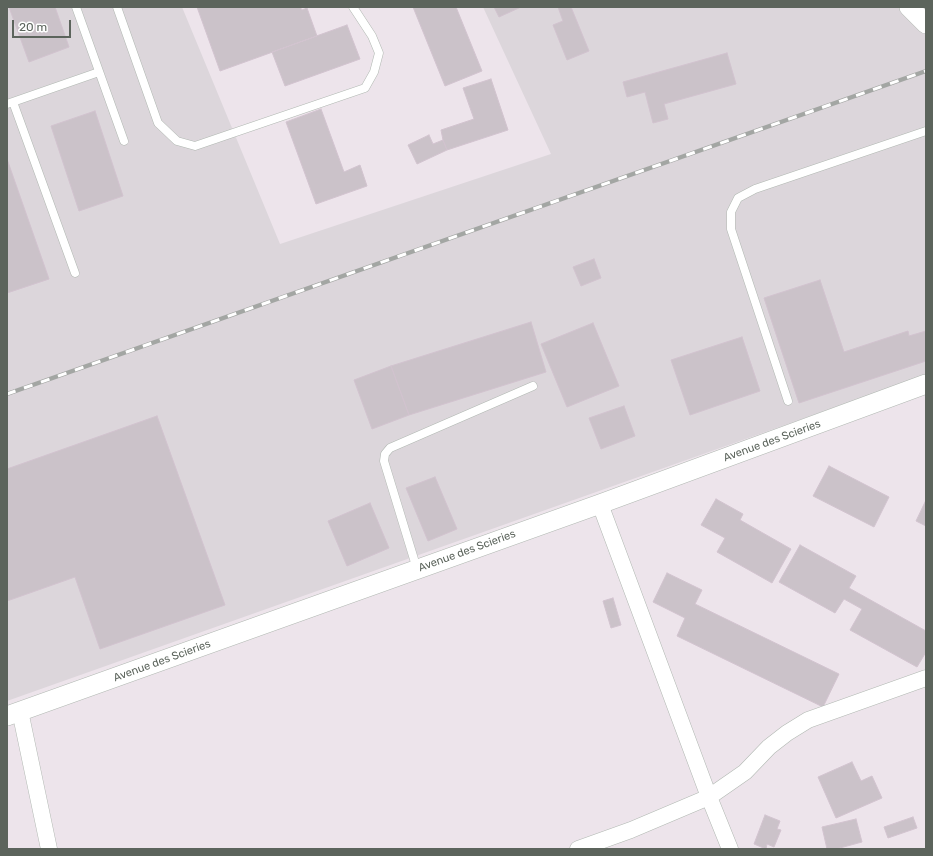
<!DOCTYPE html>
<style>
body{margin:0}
#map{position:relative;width:933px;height:856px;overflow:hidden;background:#ede4eb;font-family:Rubik,sans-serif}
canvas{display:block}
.frame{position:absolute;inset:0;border:8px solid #5c645c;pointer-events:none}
.scale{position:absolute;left:12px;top:20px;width:59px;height:18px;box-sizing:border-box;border:2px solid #5c645c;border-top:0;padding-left:5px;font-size:12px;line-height:14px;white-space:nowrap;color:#5c645c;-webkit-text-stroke:3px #fff;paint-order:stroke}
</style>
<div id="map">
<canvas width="933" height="856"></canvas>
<div class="frame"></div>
<div class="scale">20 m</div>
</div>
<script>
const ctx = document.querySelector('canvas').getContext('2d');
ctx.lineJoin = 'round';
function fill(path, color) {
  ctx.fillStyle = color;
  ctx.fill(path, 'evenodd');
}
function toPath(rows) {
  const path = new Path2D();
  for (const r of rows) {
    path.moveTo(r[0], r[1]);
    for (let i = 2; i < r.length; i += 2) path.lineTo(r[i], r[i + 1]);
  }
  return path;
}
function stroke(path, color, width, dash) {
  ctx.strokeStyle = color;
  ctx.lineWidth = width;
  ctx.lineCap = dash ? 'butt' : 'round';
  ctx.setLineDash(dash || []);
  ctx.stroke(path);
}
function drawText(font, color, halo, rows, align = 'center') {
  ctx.font = font + ' Rubik,sans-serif';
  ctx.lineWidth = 3.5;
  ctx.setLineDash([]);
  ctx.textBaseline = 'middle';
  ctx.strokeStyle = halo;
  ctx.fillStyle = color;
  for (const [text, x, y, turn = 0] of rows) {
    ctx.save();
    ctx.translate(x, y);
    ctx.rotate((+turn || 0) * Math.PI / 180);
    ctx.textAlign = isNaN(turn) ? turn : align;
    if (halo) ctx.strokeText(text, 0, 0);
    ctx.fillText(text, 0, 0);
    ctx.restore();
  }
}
fill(toPath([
 [7,7,182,7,280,244,551,154,483,7,926,7,926,375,7,701]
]), '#dcd6db');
const building = toPath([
 [9,7,55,7,69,47,29,62,9,7],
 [197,7,300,7,302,10,307,8,317,36,220,71,197,7],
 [413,7,456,7,482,71,445,86,413,7],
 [494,7,521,7,499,17,494,7],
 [558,7,571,7,589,51,567,60,553,25,563,21,558,7],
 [347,25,360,59,285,86,272,52,347,25],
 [727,53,736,84,664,104,668,119,653,123,645,92,627,97,623,82,727,53],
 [491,79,508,130,447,150,443,140,441,130,474,119,463,88,491,79],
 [321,109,344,172,360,165,367,186,316,204,286,122,321,109],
 [95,111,123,196,79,211,51,126,95,111],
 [429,135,433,144,443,140,447,150,417,164,408,145,429,135],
 [7,159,49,279,7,293,7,159],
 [594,259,601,278,581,286,573,267,594,259],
 [820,280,844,352,908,331,909,336,926,331,926,361,799,403,764,298,820,280],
 [531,322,546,372,409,415,391,366,531,322],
 [593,323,619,386,567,407,541,344,593,323],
 [742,337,760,391,690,415,671,360,742,337],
 [391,366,409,415,372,429,354,380,391,366],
 [624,406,635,436,601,449,589,418,624,406],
 [157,416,225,605,100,649,75,577,7,601,7,469,157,416],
 [829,466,889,497,874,527,813,496,829,466],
 [435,477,457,529,428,541,406,488,435,477],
 [716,499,743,514,740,520,791,549,772,583,717,552,725,538,701,525,716,499],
 [926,500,926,526,916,521,926,500],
 [370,503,389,548,347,566,328,521,370,503],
 [800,545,856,576,849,588,926,631,926,652,917,667,850,630,862,609,844,599,835,613,779,582,800,545],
 [667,573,702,590,695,604,839,674,823,707,677,636,685,618,653,602,667,573],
 [613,598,621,625,611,628,603,601,613,598],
 [852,762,861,781,872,776,882,798,836,818,818,777,852,762],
 [765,815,780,821,777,829,781,830,774,847,767,844,766,849,754,844,765,815],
 [913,817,917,828,888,838,884,827,913,817],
 [856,819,862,842,836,849,827,849,822,827,856,819]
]);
fill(building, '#cbc2c9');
stroke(building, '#d2c3cf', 1);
const service = toPath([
 [76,7,124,141],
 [117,7,158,123,177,141,195,146,365,88,374,72,379,53,372,36,353,7],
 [13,102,75,273],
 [7,104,99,72],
 [788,401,731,229,731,212,738,198,755,189,926,131],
 [417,569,384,461,385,454,390,448,533,386]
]);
const minor = toPath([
 [600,504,709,797,730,849],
 [20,711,49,849],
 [578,849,631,830,709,797,745,772,769,747,787,733,808,720,926,678]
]);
const tertiary = toPath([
 [909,7,926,24],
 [7,716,600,504,926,384]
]);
stroke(service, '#b1b8b2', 9);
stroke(minor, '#b1b8b2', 17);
stroke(tertiary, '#b1b8b2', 20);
stroke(service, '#fff', 8);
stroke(minor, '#fff', 16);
stroke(tertiary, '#fff', 19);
const rail = toPath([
 [7,394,926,71]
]);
stroke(rail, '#a3a6a3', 4.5);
stroke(rail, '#fff', 3, [9]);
drawText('11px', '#5c645c', '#fff', [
 ["Avenue des Scieries",772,441,-20],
 ["Avenue des Scieries",467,551,-20],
 ["Avenue des Scieries",162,661,-20]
]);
</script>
